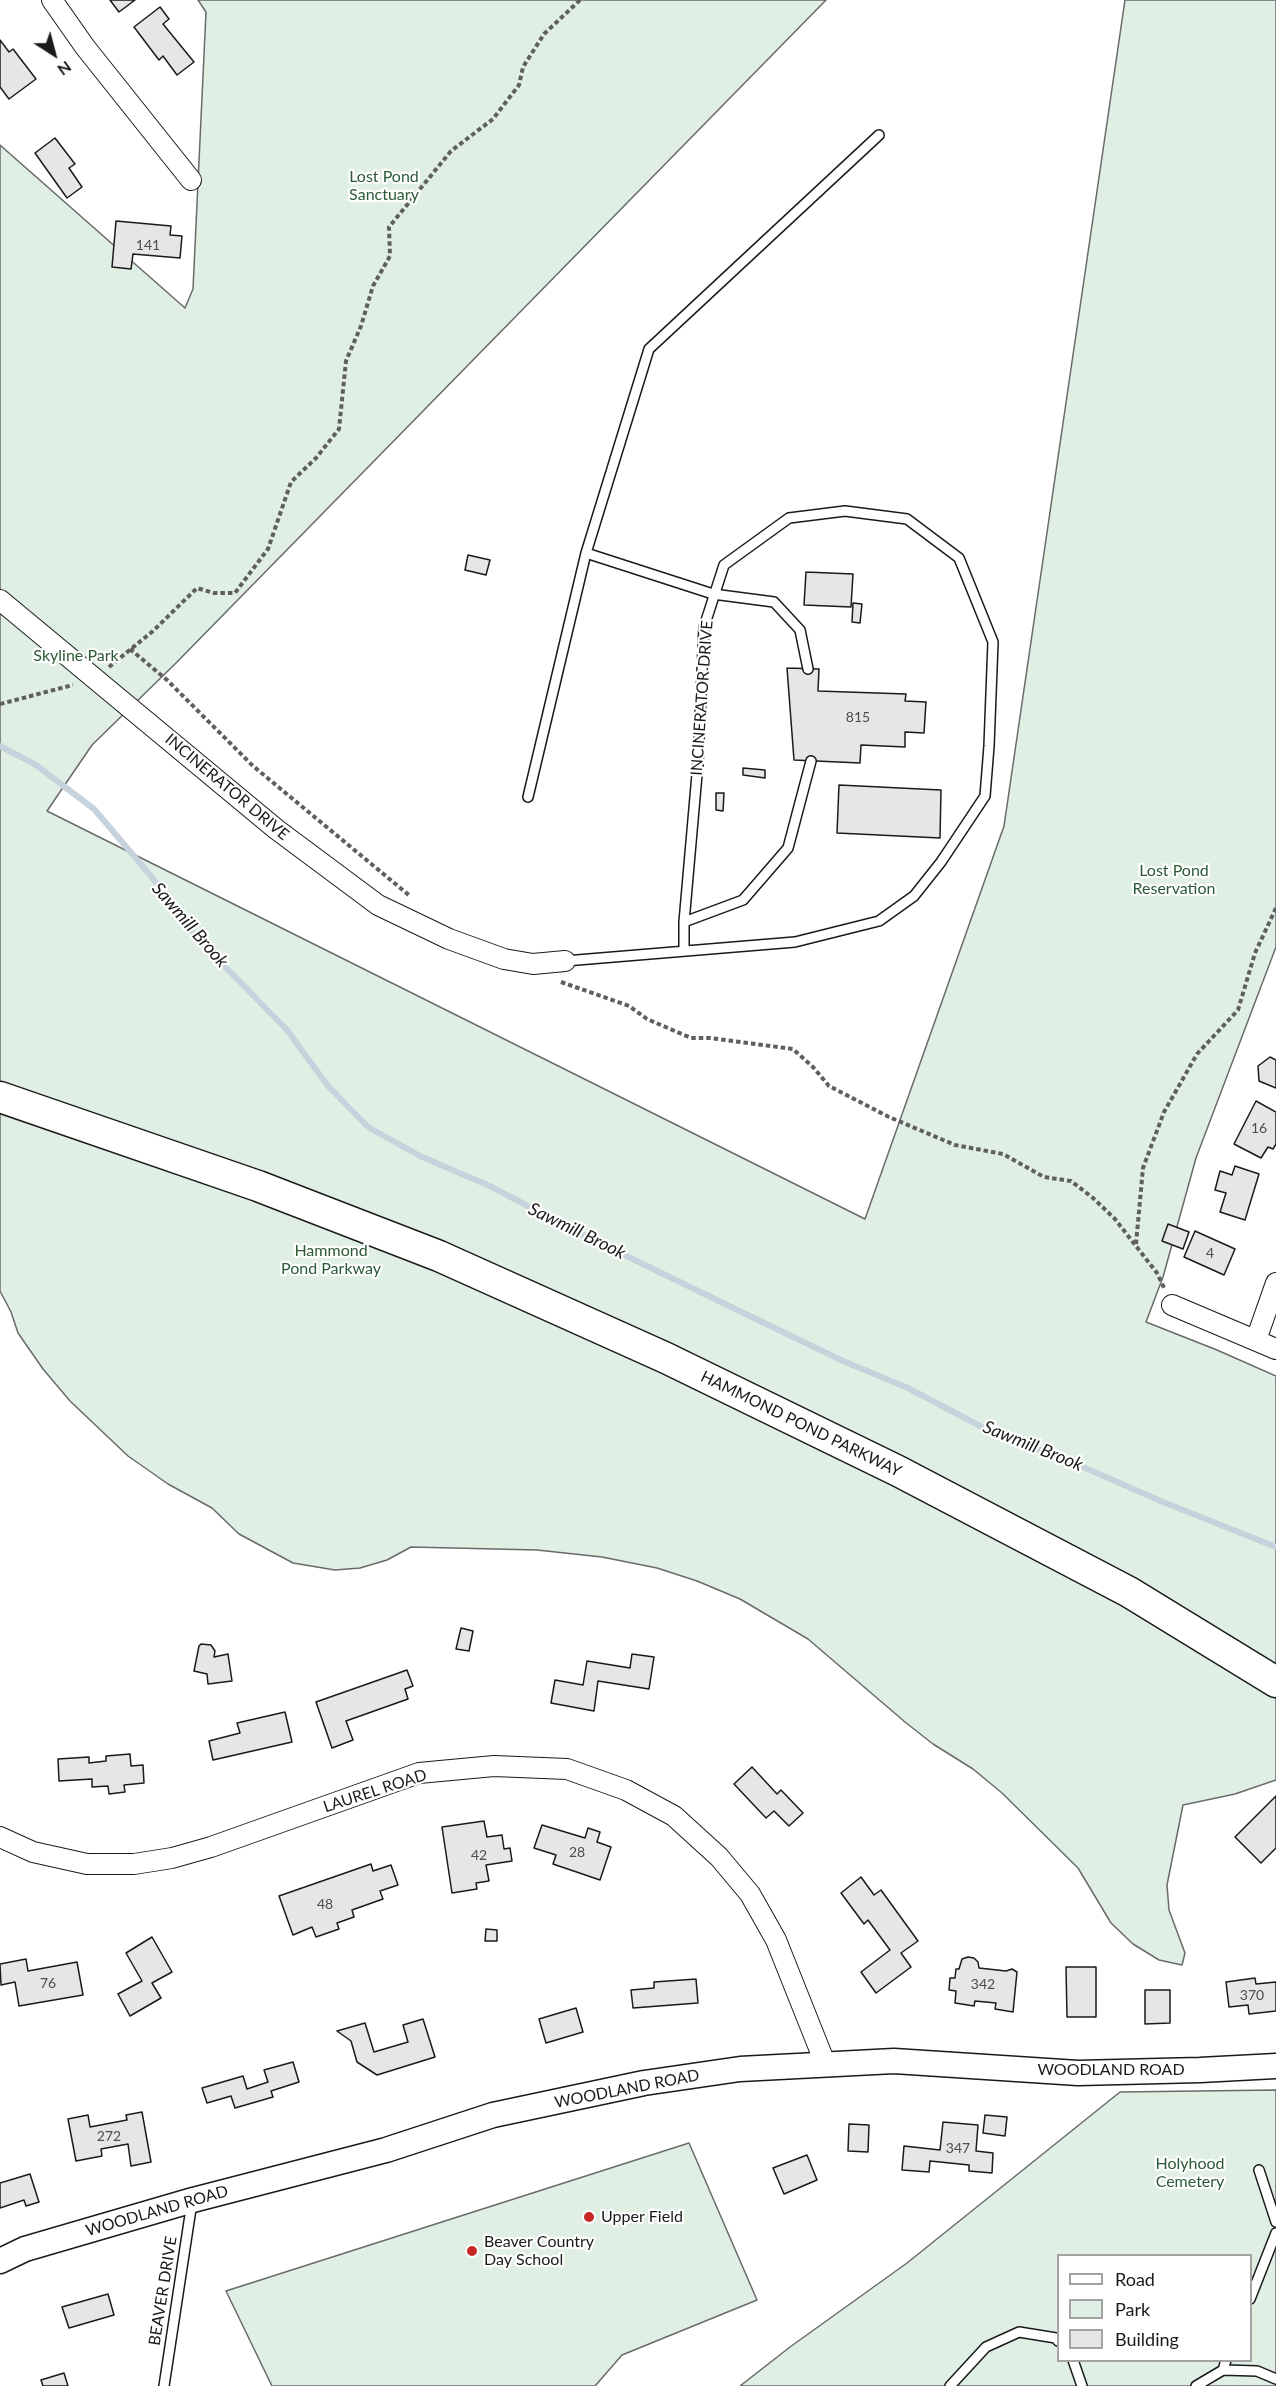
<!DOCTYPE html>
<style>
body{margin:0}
#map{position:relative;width:1276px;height:2386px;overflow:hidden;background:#fff;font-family:Lato,sans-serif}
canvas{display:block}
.legend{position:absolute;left:1057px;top:2254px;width:195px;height:108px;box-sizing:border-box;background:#fff;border:2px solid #a3a3a3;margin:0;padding:8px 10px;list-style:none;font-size:18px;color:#1a1a1a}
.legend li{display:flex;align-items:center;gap:12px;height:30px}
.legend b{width:30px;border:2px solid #a3a3a3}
.north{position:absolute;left:24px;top:24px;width:60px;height:60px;-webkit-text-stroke:4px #fff;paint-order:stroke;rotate:144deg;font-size:16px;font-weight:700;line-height:24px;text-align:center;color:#1a1a1a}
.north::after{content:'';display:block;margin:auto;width:21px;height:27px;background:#1a1a1a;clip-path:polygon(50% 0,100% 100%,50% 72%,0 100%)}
</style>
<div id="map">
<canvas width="1276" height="2386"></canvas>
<ul class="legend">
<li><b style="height:8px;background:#fff"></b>Road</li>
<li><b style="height:16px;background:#e0efe3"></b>Park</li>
<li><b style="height:16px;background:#e6e6e6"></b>Building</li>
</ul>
<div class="north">N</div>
</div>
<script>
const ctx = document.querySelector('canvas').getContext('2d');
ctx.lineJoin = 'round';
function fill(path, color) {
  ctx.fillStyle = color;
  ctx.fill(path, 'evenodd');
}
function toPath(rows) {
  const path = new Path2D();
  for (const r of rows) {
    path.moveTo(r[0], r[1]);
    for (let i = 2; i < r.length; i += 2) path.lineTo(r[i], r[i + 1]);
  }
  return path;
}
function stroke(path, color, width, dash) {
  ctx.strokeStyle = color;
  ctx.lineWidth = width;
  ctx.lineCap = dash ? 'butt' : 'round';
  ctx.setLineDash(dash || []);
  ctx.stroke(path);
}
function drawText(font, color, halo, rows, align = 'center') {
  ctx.font = font + ' Lato,sans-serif';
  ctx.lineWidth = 4.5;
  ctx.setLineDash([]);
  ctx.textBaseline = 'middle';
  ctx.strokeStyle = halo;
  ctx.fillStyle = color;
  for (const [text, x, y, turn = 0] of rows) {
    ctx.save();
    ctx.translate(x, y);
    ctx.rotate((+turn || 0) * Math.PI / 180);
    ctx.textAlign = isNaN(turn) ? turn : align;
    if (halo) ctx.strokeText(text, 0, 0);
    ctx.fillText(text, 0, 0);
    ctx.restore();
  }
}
const green = toPath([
 [198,0,826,0,176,663,92,745,47,811,865,1219,1004,826,1125,0,1276,0,1276,947,1196,1158,1163,1277,1146,1322,1217,1350,1276,1376,1276,1780,1235,1794,1183,1805,1167,1885,1169,1910,1185,1953,1182,1965,1159,1960,1133,1944,1111,1923,1078,1868,1002,1793,973,1769,933,1744,905,1722,808,1639,740,1599,697,1581,657,1568,602,1557,537,1550,411,1547,387,1560,360,1568,335,1570,293,1563,239,1534,212,1508,168,1484,128,1456,70,1401,43,1369,18,1333,11,1312,0,1291,0,145,185,308,193,289,206,12,198,0],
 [1276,2090,1276,2386,740,2386,790,2347,907,2263,1120,2092,1276,2090],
 [1058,2256,1250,2256,1250,2360,1058,2360,1058,2256],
 [689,2143,757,2300,622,2355,595,2386,272,2386,226,2291,689,2143]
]);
fill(green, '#e0efe3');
stroke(green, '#6a6a6a', 1.5);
stroke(toPath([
 [0,746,36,765,94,809,151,876,198,939,287,1030,328,1086,368,1127,420,1156,492,1187,565,1226,727,1305,843,1361,908,1388,999,1436,1058,1456,1163,1502,1276,1547]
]), '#c6d2dc', 6);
const building = toPath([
 [110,0,135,0,119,12,110,0],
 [160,7,169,19,163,24,194,62,177,75,163,56,159,60,134,27,160,7],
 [0,40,9,52,13,49,36,79,9,99,0,87,0,40],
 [55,138,75,164,69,168,82,187,67,198,35,153,55,138],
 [116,221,171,226,170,235,182,236,180,258,133,254,131,269,112,267,116,221],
 [468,555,490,560,486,575,465,570,468,555],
 [806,572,853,574,851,607,804,605,806,572],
 [853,603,862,604,860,623,852,622,853,603],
 [787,668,819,669,818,691,906,694,905,701,926,702,924,733,905,732,905,747,861,745,860,763,794,760,787,668],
 [743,768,765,770,765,778,743,775,743,768],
 [839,785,941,790,940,838,837,833,839,785],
 [716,793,724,793,723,811,716,810,716,793],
 [1270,1057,1276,1060,1276,1088,1259,1081,1258,1066,1270,1057],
 [1256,1101,1276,1112,1276,1144,1273,1149,1268,1147,1261,1158,1234,1144,1256,1101],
 [1235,1166,1259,1174,1245,1220,1220,1212,1226,1193,1215,1190,1220,1171,1232,1175,1235,1166],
 [1168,1224,1189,1232,1183,1249,1162,1241,1168,1224],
 [1195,1231,1235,1249,1224,1275,1184,1257,1195,1231],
 [461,1628,473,1631,469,1651,456,1649,461,1628],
 [201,1644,211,1645,215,1651,214,1657,228,1654,232,1681,208,1684,207,1674,194,1671,199,1646,201,1644],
 [632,1654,654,1657,649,1689,598,1681,594,1711,551,1703,555,1680,583,1685,587,1661,630,1668,632,1654],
 [407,1670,413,1686,405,1689,408,1699,346,1721,353,1740,332,1748,316,1702,407,1670],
 [285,1712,292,1742,213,1760,209,1741,240,1733,237,1723,285,1712],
 [130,1754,131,1766,143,1765,144,1783,124,1785,125,1792,109,1794,108,1786,92,1787,92,1779,59,1781,58,1759,89,1757,89,1763,106,1761,106,1756,130,1754],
 [752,1767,777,1794,781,1790,803,1813,789,1826,774,1811,766,1818,734,1784,752,1767],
 [1276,1796,1276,1848,1261,1863,1235,1837,1276,1796],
 [484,1821,487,1837,502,1835,504,1849,510,1848,512,1861,486,1865,489,1881,476,1883,477,1889,452,1893,442,1827,484,1821],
 [542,1825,585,1838,588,1828,600,1832,597,1842,611,1847,600,1880,553,1864,556,1855,534,1848,542,1825],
 [371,1864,373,1871,391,1865,398,1885,380,1891,383,1899,352,1910,354,1917,337,1923,339,1929,316,1937,312,1927,293,1935,279,1896,371,1864],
 [861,1877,874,1895,881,1890,918,1941,901,1953,911,1967,876,1993,861,1972,890,1950,868,1920,864,1924,841,1893,861,1877],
 [486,1929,497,1930,497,1941,485,1941,486,1929],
 [152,1937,172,1972,152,1983,161,1998,130,2016,118,1994,142,1981,126,1953,152,1937],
 [968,1957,974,1958,978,1962,979,1968,1006,1971,1012,1969,1017,1972,1013,2012,995,2009,996,2003,975,2001,974,2006,955,2003,956,1991,949,1990,950,1978,955,1978,956,1969,959,1969,962,1959,968,1957],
 [26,1959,28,1971,77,1962,83,1995,19,2006,15,1982,1,1985,0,1964,26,1959],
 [1066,1967,1096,1967,1096,2017,1067,2017,1066,1967],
 [1255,1978,1256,1984,1276,1982,1276,2011,1249,2014,1248,2005,1229,2007,1226,1982,1255,1978],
 [696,1979,698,2003,633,2008,631,1990,654,1988,654,1982,696,1979],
 [1145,1990,1170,1990,1170,2023,1145,2024,1145,1990],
 [576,2008,583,2032,546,2043,539,2019,576,2008],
 [423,2019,435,2057,377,2075,357,2062,351,2041,337,2031,365,2023,374,2052,408,2042,403,2025,423,2019],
 [293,2062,299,2082,271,2091,273,2097,235,2108,231,2096,207,2103,202,2088,243,2076,247,2089,268,2082,264,2070,293,2062],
 [142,2112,151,2162,131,2166,128,2144,101,2149,102,2156,76,2161,68,2119,88,2115,90,2127,127,2120,126,2115,142,2112],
 [985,2115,1007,2117,1005,2136,983,2133,985,2115],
 [943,2122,978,2125,976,2151,993,2153,992,2173,969,2171,969,2165,930,2161,929,2172,902,2170,904,2146,940,2150,943,2122],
 [849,2124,869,2125,868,2152,848,2151,849,2124],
 [807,2155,817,2180,784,2194,773,2168,807,2155],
 [30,2174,39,2202,26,2206,24,2200,0,2208,0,2183,30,2174],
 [108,2294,114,2315,69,2328,62,2307,108,2294],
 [64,2373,68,2386,43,2386,41,2380,64,2373]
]);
fill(building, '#e6e6e6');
stroke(building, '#1a1a1a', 1.5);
const service = toPath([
 [586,553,649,349,879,135],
 [528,797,586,553,713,594,774,602,800,630,808,669],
 [684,922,743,900,788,848,811,761],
 [565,961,795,942,879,921,914,896,941,862,985,796,989,746,993,642,959,558,907,519,845,511,789,518,724,565,704,627,698,763,684,922,684,951],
 [1259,2170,1276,2222],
 [1250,2299,1276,2233],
 [1073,2360,1082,2386],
 [1226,2360,1223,2370,1257,2371,1276,2379],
 [164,2386,192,2202],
 [950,2386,986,2347,1019,2332,1056,2338,1058,2341],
 [1196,2386,1223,2370]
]);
const minor = toPath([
 [52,0,85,47,191,180],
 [0,600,276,829,378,905,449,939,504,959,533,964,565,961],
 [1172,1305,1276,1349],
 [1256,1340,1276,1283],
 [0,1837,33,1852,87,1864,134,1864,172,1858,211,1847,419,1773,494,1766,567,1769,626,1790,674,1816,719,1857,750,1894,776,1940,825,2063]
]);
const tertiary = toPath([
 [0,2261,25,2249,193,2200,386,2150,493,2115,644,2083,740,2069,894,2061,1078,2073,1200,2070,1276,2066]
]);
const primary = toPath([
 [0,1097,258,1186,439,1256,666,1358,898,1471,1129,1592,1276,1682]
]);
stroke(service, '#1a1a1a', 12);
stroke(minor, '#1a1a1a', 22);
stroke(tertiary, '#1a1a1a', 27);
stroke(primary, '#1a1a1a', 33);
stroke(toPath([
 [130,649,167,680,253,766,410,896],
 [109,667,153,631,197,588,214,593,235,593,268,549,291,482,316,458,339,429,346,361,361,326,373,286,390,256,389,227,451,151,493,119,519,85,523,67,544,34,580,0],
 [0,704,73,685],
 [561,982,629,1006,647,1019,691,1038,710,1038,793,1049,813,1067,829,1086,889,1117,955,1145,1003,1154,1044,1177,1071,1181,1093,1198,1115,1219,1157,1273,1165,1290],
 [1136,1244,1143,1168,1164,1112,1197,1054,1238,1010,1255,953,1276,908]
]), '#5f5f5f', 4, [4.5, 3]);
stroke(service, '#fff', 9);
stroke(minor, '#fff', 20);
stroke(tertiary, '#fff', 24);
stroke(primary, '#fff', 30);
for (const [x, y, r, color] of [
 [589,2217,6,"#c62828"],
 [472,2251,6,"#c62828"]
]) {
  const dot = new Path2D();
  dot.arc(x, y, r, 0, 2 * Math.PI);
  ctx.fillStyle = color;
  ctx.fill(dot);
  stroke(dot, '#fff', 2);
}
drawText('14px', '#4d4d4d', null, [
 ["141",148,245],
 ["815",858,717],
 ["16",1259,1128],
 ["4",1210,1253],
 ["28",577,1852],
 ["42",479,1855],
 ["48",325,1904],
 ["76",48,1983],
 ["342",983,1984],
 ["370",1252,1995],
 ["272",109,2136],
 ["347",958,2148]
]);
drawText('16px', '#2b5a34', '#fff', [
 ["Lost Pond",384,177],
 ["Sanctuary",384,195],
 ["Skyline Park",76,656],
 ["Lost Pond",1174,871],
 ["Reservation",1174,889],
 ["Hammond",331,1251],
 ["Pond Parkway",331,1269],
 ["Holyhood",1190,2164],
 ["Cemetery",1190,2182]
]);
drawText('16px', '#1a1a1a', '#fff', [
 ["INCINERATOR DRIVE",702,698,-86],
 ["INCINERATOR DRIVE",227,787,40],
 ["HAMMOND POND PARKWAY",801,1424,26],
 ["LAUREL ROAD",375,1791,-18],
 ["WOODLAND ROAD",1111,2070],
 ["WOODLAND ROAD",627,2089,-11],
 ["WOODLAND ROAD",157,2211,-16],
 ["BEAVER DRIVE",163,2291,-81]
]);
drawText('16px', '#1a1a1a', '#fff', [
 ["Upper Field",601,2217],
 ["Beaver Country",484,2242],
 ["Day School",484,2260]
], 'left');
drawText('italic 18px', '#1a1a1a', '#fff', [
 ["Sawmill Brook",190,925,49],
 ["Sawmill Brook",577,1231,26],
 ["Sawmill Brook",1033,1446,22]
]);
</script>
